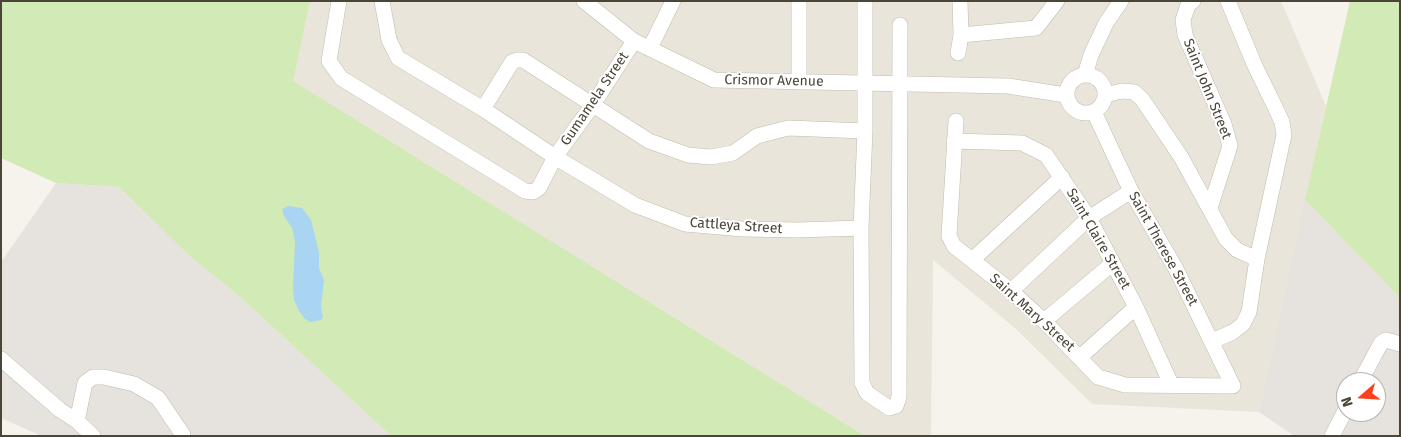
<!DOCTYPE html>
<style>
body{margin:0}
#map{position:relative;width:1401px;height:437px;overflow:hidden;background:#f6f3ec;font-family:"Fira Sans",sans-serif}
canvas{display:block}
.frame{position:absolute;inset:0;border:2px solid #4b4439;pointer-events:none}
.north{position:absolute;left:1336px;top:372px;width:50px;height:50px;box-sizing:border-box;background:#fff;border:1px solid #b7b4b0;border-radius:50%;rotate:251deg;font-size:14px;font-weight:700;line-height:20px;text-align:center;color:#4b4439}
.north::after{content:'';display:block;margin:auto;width:18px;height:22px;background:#fc3f1d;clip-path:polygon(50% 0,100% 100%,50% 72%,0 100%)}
</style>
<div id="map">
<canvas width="1401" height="437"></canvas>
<div class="frame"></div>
<div class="north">N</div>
</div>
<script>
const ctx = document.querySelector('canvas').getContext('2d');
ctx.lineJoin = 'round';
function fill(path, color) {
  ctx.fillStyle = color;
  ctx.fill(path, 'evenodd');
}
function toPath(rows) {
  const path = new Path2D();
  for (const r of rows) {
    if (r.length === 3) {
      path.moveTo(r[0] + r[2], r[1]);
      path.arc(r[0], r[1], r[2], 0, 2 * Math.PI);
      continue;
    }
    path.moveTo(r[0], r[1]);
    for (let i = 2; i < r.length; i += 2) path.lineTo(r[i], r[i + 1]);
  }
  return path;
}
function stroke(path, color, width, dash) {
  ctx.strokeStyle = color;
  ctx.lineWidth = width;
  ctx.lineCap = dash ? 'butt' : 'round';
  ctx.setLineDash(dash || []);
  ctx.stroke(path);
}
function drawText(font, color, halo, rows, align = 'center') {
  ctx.font = font + ' "Fira Sans",sans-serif';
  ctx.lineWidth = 4;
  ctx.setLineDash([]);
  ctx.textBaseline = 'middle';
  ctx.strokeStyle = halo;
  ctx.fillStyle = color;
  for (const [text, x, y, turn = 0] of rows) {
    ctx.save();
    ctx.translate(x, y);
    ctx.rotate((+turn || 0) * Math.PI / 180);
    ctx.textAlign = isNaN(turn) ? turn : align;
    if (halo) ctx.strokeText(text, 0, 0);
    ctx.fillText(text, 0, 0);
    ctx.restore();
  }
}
fill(toPath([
 [310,1,1281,1,1326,106,1259,412,1092,404,1016,329,933,260,931,436,865,436,292,81]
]), '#eae5da');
fill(toPath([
 [56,183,119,187,187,254,239,296,391,436,41,436,1,418,1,262],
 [1305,200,1400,298,1400,436,1294,436,1259,412],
 [1346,382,1376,382,1376,412,1346,412]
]), '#e6e2dd');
fill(toPath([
 [1,1,310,1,293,81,865,436,391,436,239,296,187,254,119,187,56,183,1,158],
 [1350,1,1400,1,1400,298,1305,200]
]), '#d2eab5');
fill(toPath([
 [288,206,302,208,311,220,319,253,319,268,324,280,321,307,323,317,321,320,310,322,305,319,299,311,294,300,293,288,295,242,292,228,284,216,282,209]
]), '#a9d4f2');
const minor = toPath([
 [339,1,329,61,341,78,525,191,533,192,539,188,555,157,592,106,634,41],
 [382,1,389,40,398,58,483,109,555,157,635,205,685,224,743,229,797,230,861,228,865,131,865,1],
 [584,1,634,41,714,80,1008,86,1066,95],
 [799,1,799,82],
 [1193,1,1188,5,1183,20,1185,35,1224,124,1230,146,1210,208],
 [961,35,1036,28,1057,1],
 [650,48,673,1],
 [958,53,961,35,960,1],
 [1086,94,19],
 [1085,75,1091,55,1106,23,1121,1],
 [1105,95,1122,91,1134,92,1142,99,1181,157,1226,239,1237,250,1257,259],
 [483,109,512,62,517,60,523,60,649,141,688,155,711,157,733,153,757,136,788,128,865,131],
 [956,121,949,236,954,246,1011,291,1044,321,1098,377,1125,385,1233,386,1176,269,1131,191,1094,112],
 [954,141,1022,143,1046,155,1089,218,1136,307,1171,384],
 [861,228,862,383,867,393,889,408,896,406,899,397,900,25],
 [972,260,1062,177],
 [1011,291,1089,218,1131,191],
 [1044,321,1113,263],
 [1212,341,1233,332,1243,324,1249,312,1257,259,1284,135,1282,122,1276,109,1255,66,1228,1],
 [1080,357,1136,307],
 [1,359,60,410,77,421,85,383,93,377,104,377,134,384,158,398,183,435],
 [1360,382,1381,343,1386,340,1400,344],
 [77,421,93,436],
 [1332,436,1346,409]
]);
stroke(minor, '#c2bbae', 16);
stroke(minor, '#fff', 15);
drawText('14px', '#4b4439', '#fff', [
 ["Crismor Avenue",774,81,1],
 ["Saint John Street",1207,89,68],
 ["Gumamela Street",595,99,-56],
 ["Cattleya Street",736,226,4],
 ["Saint Claire Street",1098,239,60],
 ["Saint Therese Street",1163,249,61],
 ["Saint Mary Street",1032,313,42]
]);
</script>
